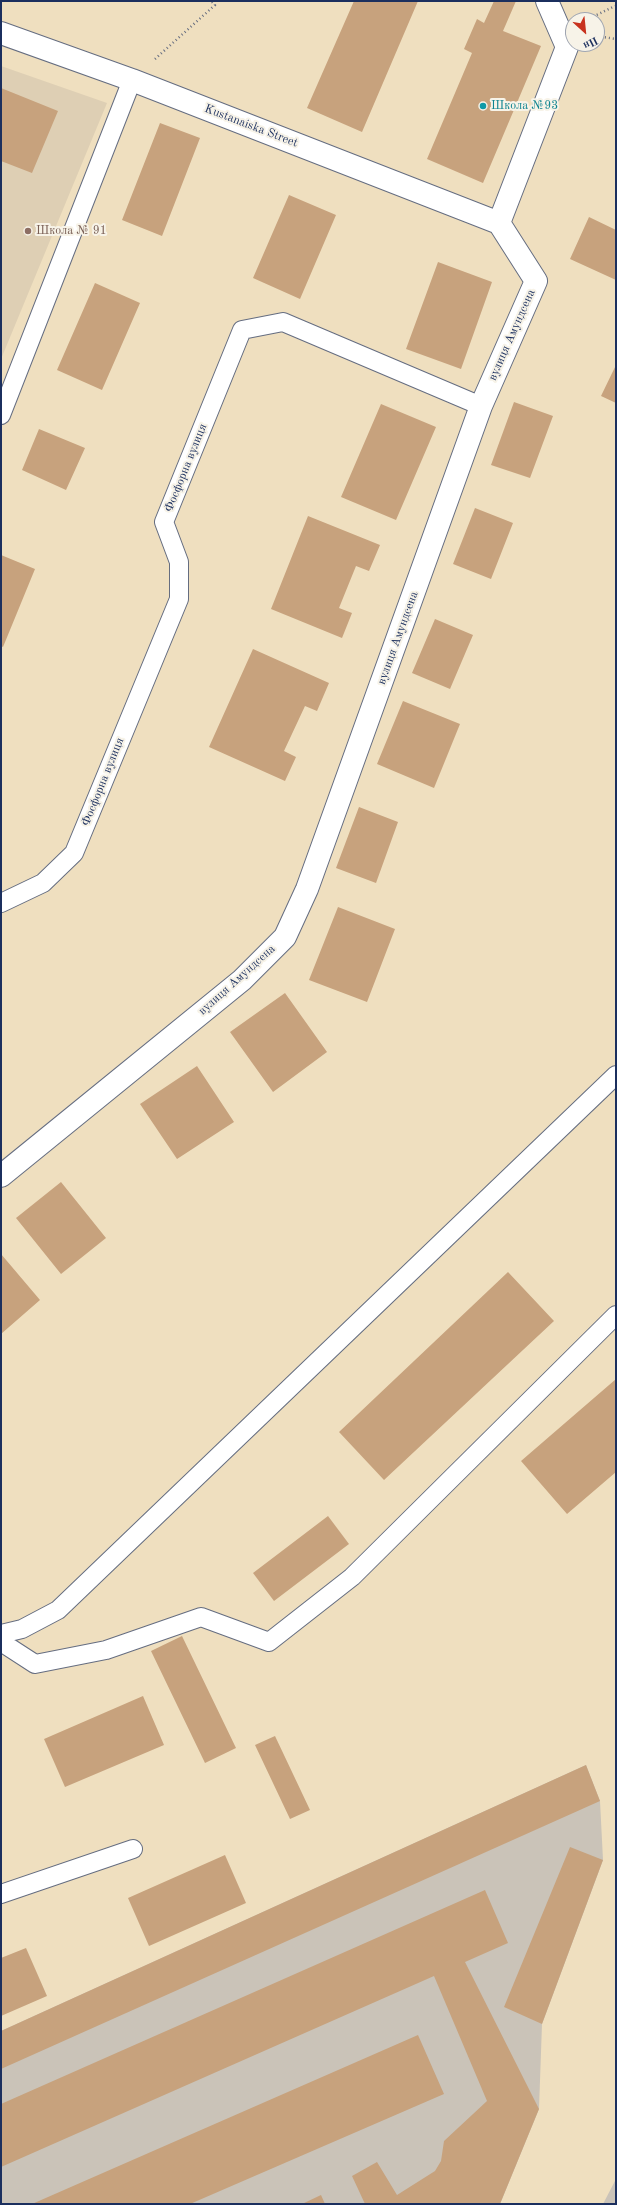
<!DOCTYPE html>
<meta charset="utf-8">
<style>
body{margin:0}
#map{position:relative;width:617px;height:2205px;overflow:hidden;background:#efdfbf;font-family:"Old Standard TT",serif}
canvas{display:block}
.frame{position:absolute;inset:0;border:2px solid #1b2f5e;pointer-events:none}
.north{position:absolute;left:565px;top:12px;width:40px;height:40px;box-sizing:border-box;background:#f7f3e8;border:1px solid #9fa5b1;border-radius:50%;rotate:153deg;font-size:11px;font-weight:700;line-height:16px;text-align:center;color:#1b2f5e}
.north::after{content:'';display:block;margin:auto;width:14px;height:18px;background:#c8321e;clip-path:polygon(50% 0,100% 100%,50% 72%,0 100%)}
</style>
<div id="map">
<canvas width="617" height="2205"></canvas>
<div class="frame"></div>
<div class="north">Пн</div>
</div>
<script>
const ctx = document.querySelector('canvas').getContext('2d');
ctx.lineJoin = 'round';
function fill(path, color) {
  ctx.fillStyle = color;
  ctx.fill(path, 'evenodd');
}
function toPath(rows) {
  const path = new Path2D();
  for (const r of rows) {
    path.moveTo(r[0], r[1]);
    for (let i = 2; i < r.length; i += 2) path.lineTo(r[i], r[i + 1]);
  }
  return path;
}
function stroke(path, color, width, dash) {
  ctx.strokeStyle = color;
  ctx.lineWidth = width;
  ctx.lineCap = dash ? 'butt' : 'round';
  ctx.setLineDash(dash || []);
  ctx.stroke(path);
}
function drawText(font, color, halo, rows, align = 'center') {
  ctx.font = font + ' "Old Standard TT",serif';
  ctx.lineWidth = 4;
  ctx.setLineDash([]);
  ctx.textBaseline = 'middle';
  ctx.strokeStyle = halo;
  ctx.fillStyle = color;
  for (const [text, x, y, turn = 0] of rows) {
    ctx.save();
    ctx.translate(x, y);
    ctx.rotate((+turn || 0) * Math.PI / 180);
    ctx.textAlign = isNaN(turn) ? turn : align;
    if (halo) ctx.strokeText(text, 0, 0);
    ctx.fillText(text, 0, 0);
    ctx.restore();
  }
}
fill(toPath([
 [1,66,107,103,1,359]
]), '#decfb4');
fill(toPath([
 [586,1765,600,1801,603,1860,542,2024,539,2109,500,2204,1,2204,1,2031],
 [616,2179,616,2204,603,2204]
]), '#cac3b8');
fill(toPath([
 [354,1,418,1,362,132,307,108],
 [494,1,516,1,503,31,541,46,483,183,427,159,472,53,464,49,477,19,484,23],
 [1,88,58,111,32,173,1,161],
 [160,123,200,138,162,236,122,220],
 [289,195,336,215,300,299,253,278],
 [589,217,616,230,616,280,570,259],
 [438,262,492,282,461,369,406,349],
 [95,283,140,303,102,390,57,370],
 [616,365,616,403,601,396],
 [514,402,553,416,530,478,491,465],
 [381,404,436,427,396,520,341,497],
 [39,429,85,448,66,490,22,470],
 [475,508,513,523,491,579,453,564],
 [308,516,380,545,369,571,356,566,339,608,352,613,342,638,271,609],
 [1,555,35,569,3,647,1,646],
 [435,619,473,635,450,689,412,673],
 [253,649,329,683,317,711,305,706,284,751,296,757,285,781,209,747],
 [403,701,460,724,434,788,377,764],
 [359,807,398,822,376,883,336,868],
 [338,907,395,929,367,1002,309,980],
 [285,993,327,1052,273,1092,230,1032],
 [197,1066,234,1122,177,1159,140,1104],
 [61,1182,106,1238,61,1274,16,1218],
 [1,1254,40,1300,1,1334],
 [508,1272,554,1321,384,1480,339,1432],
 [616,1379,616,1472,567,1514,521,1461],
 [328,1516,349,1544,274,1601,253,1573],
 [182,1636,236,1748,205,1763,151,1651],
 [143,1696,164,1745,65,1787,44,1739],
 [275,1736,310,1810,290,1819,255,1745],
 [586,1765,600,1801,1,2069,1,2031],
 [570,1847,603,1860,542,2024,504,2007],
 [225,1855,246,1903,149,1946,128,1898],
 [485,1890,508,1943,465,1962,539,2109,500,2204,365,2204,352,2176,377,2162,397,2195,435,2171,441,2161,444,2141,487,2101,434,1976,1,2167,1,2104],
 [26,1948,47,1996,1,2016,1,1958],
 [418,2035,444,2094,190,2204,32,2204],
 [321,2195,325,2204,302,2204]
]), '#c7a27d');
const service = toPath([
 [1,415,132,80],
 [1,903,43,883,74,853,179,599,179,562,164,522,242,330,283,322,481,406],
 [1,1634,22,1629,58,1610,616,1075],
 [1,1642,35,1664,106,1650,201,1617,269,1642,352,1577,616,1315],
 [1,1894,133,1849]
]);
const minor = toPath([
 [1,33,132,80,499,223],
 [1,1176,242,980,285,937,307,889,481,406,536,281,499,223,567,47,547,1]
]);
stroke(service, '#656d80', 20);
stroke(minor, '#656d80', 24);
stroke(toPath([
 [586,20,615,6],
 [597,36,616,39],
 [155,59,215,5,211,1]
]), '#656d80', 2.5, [1, 3]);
stroke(service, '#fff', 18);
stroke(minor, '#fff', 22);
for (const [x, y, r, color] of [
 [483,106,4,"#0f9aa8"],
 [28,231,4,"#8d6e63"]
]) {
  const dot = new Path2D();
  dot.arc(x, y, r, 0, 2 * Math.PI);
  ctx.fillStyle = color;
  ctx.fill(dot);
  stroke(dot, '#f7f3e8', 1.5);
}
drawText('12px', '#0d838f', '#f7f3e8', [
 ["Школа №93",491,106]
], 'left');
drawText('12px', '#1b2f5e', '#f7f3e8', [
 ["Kustanaiska Street",251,126,21],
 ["вулиця Амундсена",512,335,-66],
 ["Фосфорна вулиця",186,468,-68],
 ["вулиця Амундсена",398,638,-70],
 ["Фосфорна вулиця",103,782,-68],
 ["вулиця Амундсена",237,980,-42]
]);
drawText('12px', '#785e54', '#f7f3e8', [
 ["Школа № 91",36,231]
], 'left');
</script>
